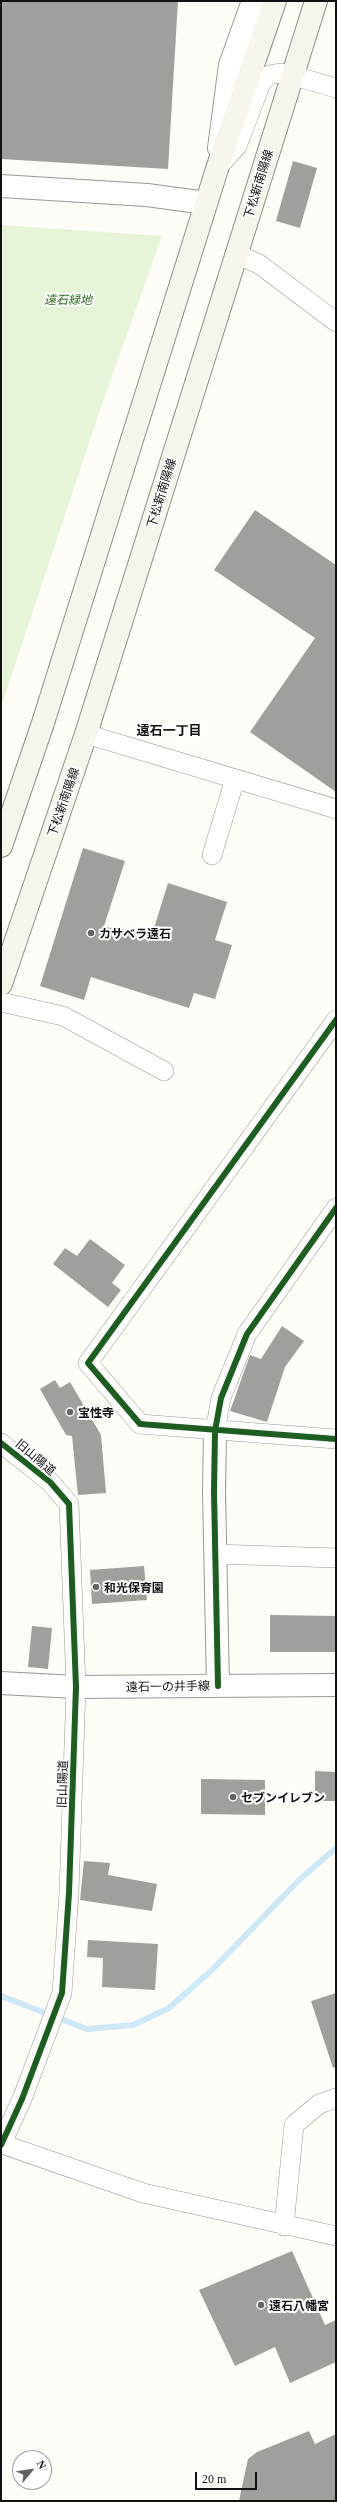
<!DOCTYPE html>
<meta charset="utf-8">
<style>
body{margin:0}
#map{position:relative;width:337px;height:2502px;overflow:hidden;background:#fdfcf7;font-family:Georgia,serif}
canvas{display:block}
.frame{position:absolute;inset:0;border:2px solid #111;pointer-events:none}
.north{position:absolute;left:12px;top:2450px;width:40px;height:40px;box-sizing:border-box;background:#fff;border:1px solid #a0a0a0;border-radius:50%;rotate:61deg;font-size:11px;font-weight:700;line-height:16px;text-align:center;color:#111}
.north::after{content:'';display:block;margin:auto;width:14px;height:18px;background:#646362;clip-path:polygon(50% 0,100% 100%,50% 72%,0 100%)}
.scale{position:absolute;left:195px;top:2472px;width:62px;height:18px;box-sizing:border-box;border:2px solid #111;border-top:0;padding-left:5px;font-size:12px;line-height:14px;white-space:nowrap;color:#111;-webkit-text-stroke:3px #fff;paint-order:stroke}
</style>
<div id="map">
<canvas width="337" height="2502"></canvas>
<div class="frame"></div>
<div class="north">N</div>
<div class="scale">20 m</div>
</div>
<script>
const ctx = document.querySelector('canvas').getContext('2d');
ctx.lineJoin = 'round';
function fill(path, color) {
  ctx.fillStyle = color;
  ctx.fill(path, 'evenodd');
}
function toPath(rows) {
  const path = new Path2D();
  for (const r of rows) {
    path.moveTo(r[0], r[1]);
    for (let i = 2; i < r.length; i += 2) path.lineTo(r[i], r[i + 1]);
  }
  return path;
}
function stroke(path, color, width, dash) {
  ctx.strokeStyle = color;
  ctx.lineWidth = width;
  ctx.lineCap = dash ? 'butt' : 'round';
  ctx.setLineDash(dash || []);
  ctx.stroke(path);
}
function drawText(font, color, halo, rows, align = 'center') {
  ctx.font = font + ' Georgia,"Noto Sans JP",serif';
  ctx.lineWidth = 4;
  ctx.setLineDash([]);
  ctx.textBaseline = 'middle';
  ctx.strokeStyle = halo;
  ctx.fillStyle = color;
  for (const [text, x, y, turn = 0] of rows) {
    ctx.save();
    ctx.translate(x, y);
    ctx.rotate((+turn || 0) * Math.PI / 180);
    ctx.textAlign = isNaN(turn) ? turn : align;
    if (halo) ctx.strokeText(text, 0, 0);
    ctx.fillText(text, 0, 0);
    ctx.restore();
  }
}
fill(toPath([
 [1,225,162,236,100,410,1,707]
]), '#e7f3d7');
stroke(toPath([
 [1,1996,87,2029,133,2025,169,2008,213,1969,299,1880,336,1848]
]), '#cde8f7', 6);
fill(toPath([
 [1,1,178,1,168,169,1,159],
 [293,161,317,168,300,228,276,221],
 [255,510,336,565,336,792,250,732,315,638,214,570],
 [83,848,125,861,104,926,150,941,168,883,227,902,215,940,232,945,215,999,194,993,189,1008,91,977,84,1000,40,986],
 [90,1239,125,1265,112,1283,121,1290,108,1307,53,1264,65,1248,77,1256],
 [282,1326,304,1341,285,1367,267,1422,230,1411,250,1355,261,1359],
 [55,1380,60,1388,70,1382,101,1435,106,1493,78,1495,72,1436,66,1435,40,1389],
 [144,1566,147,1600,92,1604,90,1570],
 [270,1615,336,1616,336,1652,270,1652],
 [32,1626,52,1628,48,1669,28,1667],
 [315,1771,336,1772,336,1801,315,1801],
 [201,1779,265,1780,265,1815,201,1814],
 [84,1861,110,1863,108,1875,157,1884,152,1911,80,1900],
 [88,1940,158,1944,155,1990,102,1987,103,1958,87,1957],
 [336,1993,336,2067,333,2068,311,2001],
 [292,2251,325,2325,336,2320,336,2362,290,2383,275,2347,235,2366,199,2290],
 [309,2431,315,2444,336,2434,336,2501,239,2501,248,2459,257,2452]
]), '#a19f9c');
const minor = toPath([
 [219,166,237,146,261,83,269,75,280,73,291,75,336,88],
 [236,254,259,264,336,322],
 [86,734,336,809],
 [212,855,235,779],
 [1,1002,63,1016,164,1071],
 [336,1020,88,1363,140,1424,336,1439],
 [215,1431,221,1398,247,1334,336,1208],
 [1,1443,50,1482,69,1504,76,1687,69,1893,62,1993,22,2099,1,2145],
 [215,1554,336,1558],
 [2,2144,143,2193,336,2236],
 [284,2226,294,2125,319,2104,336,2098]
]);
const tertiary = toPath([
 [219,148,230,65,253,1],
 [1,186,147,195,206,203],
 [215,1431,214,1492,218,1686],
 [1,1683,76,1687,336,1685]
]);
const secondary = toPath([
 [1,846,43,723,217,169,275,1],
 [1,984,86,734,316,1]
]);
stroke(minor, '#979795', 20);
stroke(tertiary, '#979795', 24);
stroke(secondary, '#8e8d8b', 24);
stroke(minor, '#fffffe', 19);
stroke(tertiary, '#fffffe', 22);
stroke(secondary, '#f6f4eb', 22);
stroke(toPath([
 [336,1020,88,1363,140,1424,336,1439],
 [1,1443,50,1482,69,1504,76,1687,69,1893,62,1993,22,2099,1,2145],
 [218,1686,214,1492,215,1431,221,1398,247,1334,336,1208]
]), '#1b5e20', 6);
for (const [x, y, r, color] of [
 [91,933,4,"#646362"],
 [70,1412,4,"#646362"],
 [96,1587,4,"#646362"],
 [233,1797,4,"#646362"],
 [261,2305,4,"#646362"]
]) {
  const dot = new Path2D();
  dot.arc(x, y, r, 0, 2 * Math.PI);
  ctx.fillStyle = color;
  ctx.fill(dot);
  stroke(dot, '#fff', 1.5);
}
drawText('12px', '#111', '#fff', [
 ["下松新南陽線",258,184,-73],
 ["下松新南陽線",161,493,-73],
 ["下松新南陽線",63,802,-71],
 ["旧山陽道",36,1457,40],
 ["遠石一の井手線",168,1686,-1],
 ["旧山陽道",62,1784,-88]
]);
drawText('italic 12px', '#2f6b1f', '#fff', [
 ["遠石緑地",68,299]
]);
drawText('bold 12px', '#111', '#fff', [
 ["カサベラ遠石",99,933],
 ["宝性寺",78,1412],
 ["和光保育園",104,1587],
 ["セブンイレブン",241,1797],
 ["遠石八幡宮",269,2305]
], 'left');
drawText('bold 13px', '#111', '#fff', [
 ["遠石一丁目",169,730]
]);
</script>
